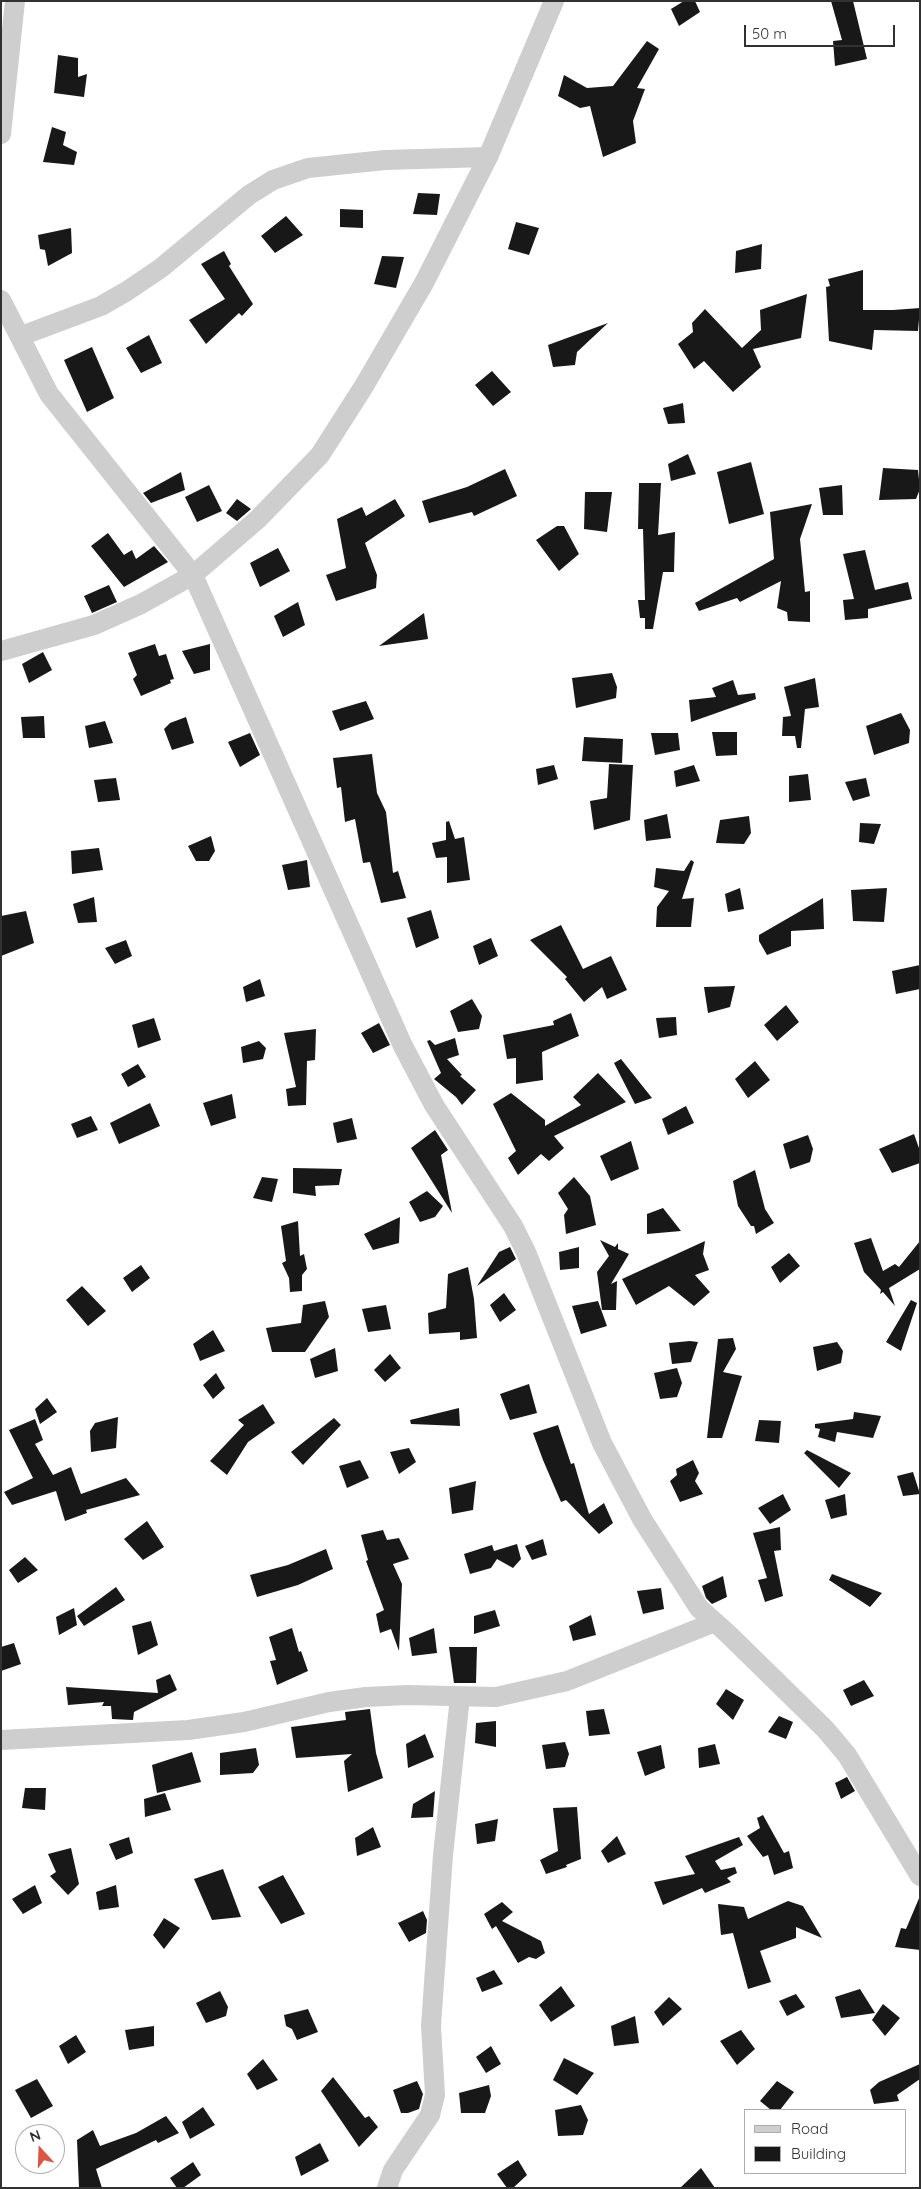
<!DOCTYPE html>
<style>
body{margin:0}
#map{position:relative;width:921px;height:2189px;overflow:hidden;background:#fff;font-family:Quicksand,sans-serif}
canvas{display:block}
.frame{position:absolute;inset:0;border:2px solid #313131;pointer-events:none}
.legend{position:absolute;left:744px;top:2109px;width:162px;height:65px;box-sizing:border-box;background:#fff;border:1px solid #adadad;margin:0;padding:6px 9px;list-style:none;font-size:15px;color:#313131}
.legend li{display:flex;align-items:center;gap:10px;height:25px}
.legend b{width:25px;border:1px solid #adadad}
.north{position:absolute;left:15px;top:2124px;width:50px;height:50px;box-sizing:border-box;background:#fff;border:1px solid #adadad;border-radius:50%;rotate:340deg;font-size:14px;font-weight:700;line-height:20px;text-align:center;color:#313131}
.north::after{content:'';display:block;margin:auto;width:18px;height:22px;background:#db5541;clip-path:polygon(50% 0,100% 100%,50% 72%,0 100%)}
.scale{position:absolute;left:744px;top:25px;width:151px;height:22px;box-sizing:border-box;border:2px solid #313131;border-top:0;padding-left:6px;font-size:15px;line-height:18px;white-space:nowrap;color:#313131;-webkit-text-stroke:4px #fff;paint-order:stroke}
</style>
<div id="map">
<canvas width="921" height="2189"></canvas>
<div class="frame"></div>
<ul class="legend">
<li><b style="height:6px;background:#cecece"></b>Road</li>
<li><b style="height:14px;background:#181818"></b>Building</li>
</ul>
<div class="north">N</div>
<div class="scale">50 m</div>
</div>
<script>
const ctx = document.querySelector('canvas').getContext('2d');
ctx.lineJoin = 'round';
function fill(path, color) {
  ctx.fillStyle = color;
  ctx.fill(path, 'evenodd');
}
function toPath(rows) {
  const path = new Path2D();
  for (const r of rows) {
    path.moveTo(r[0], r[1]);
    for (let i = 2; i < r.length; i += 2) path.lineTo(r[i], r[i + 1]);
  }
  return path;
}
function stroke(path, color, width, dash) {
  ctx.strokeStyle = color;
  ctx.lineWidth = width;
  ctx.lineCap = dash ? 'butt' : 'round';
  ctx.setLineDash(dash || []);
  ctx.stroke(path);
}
fill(toPath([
 [684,1,695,1,700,12,679,26,671,9],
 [831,1,853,1,867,59,835,66,833,41,842,40],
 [647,41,659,49,637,88,645,89,633,121,636,143,603,157,590,106,580,108,558,96,564,75,587,88,613,86],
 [58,55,78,58,78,77,87,74,84,97,54,93],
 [52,127,66,132,63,145,77,152,74,165,43,162],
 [418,193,440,194,437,215,413,214],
 [340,209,363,210,363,228,340,227],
 [286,216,303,235,275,253,261,236],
 [516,222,539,228,529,255,508,249],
 [71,228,72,253,48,266,45,250,40,249,38,235],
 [762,244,761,269,735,273,736,251],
 [224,251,231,264,229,266,253,304,242,316,239,313,206,344,189,320,225,299,201,264],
 [382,256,404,257,396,288,374,284],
 [863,270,863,310,893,310,920,308,918,331,874,330,872,350,829,341,826,287,830,286,828,279],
 [807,294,801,338,753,349,761,367,733,392,704,361,694,369,678,344,693,332,692,323,705,309,742,348,761,330,760,310],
 [608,323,577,352,575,365,553,367,548,345],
 [149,335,162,363,141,373,126,348],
 [92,347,114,398,87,412,64,360],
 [492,371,511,392,493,406,475,385],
 [683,403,685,423,668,424,663,408],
 [688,454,696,474,671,481,668,464],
 [751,462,764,514,729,524,717,472],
 [883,468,918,470,920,489,916,499,879,500],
 [505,469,517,496,474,516,472,512,429,523,422,501,467,487],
 [181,472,185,490,151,503,143,493],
 [639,483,661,483,658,535,675,532,674,572,663,572,653,629,645,629,645,618,640,618,638,600,645,600,643,529,638,529],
 [209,485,222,511,197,522,185,497],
 [842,485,843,515,823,515,819,488],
 [585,492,612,492,607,532,584,529],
 [237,499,251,509,237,521,226,513],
 [395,499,405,516,365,543,377,575,376,588,336,601,326,575,346,568,337,519,362,507,366,516],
 [812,504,800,539,805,592,810,591,810,622,788,621,787,612,777,608,781,581,740,602,737,598,699,611,695,603,774,559,770,512],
 [557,526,564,526,579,554,559,571,536,540],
 [108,533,124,555,132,550,136,559,154,546,168,562,124,587,91,546],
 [278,548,290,571,260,587,250,563],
 [865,550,875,590,908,582,912,599,868,609,868,618,845,620,843,600,854,599,843,554],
 [109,585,117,602,92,613,84,596],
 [298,602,305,625,283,637,274,616],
 [424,613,428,639,379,646],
 [155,644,159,656,166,654,174,679,170,680,171,683,141,696,133,679,137,675,128,653],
 [210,644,210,670,194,674,182,651],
 [43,652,52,670,29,683,22,664],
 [612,673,617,687,616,698,576,708,572,678],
 [815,678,819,707,805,709,801,748,797,748,795,736,782,736,783,717,791,716,784,687],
 [733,680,738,695,755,693,756,699,691,722,689,700,716,697,712,688],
 [366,701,374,719,340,731,332,711],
 [901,713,910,730,909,743,874,755,866,726],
 [44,716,45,738,23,738,21,717],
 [186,717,194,743,172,750,164,729,170,723],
 [105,721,113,743,89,748,85,726],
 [712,732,737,732,737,755,716,756],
 [250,733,260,755,240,767,228,742],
 [651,733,678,733,680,750,655,755],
 [584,737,623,739,622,763,582,761],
 [372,754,377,793,386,812,393,873,398,871,406,898,381,903,370,862,363,863,355,819,345,822,341,787,337,788,333,758],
 [609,764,633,765,630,820,594,830,590,801,607,798],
 [554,765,558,779,538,785,536,769],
 [694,765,700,781,676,787,674,771],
 [808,774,811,800,789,802,789,776],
 [116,778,120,800,98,802,94,780],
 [866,778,870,796,853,801,845,782],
 [667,814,671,838,646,841,644,820],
 [749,816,751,833,744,844,716,843,720,820],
 [449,821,455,839,464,837,470,880,447,883,447,857,436,858,432,843,446,840,446,822],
 [860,823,881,824,874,844,859,842],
 [211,836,215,851,209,861,196,861,188,846],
 [99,848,103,870,72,874,71,851],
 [307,860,310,887,288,890,282,865],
 [691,860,694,862,682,899,694,898,691,927,656,927,657,907,669,891,654,887,656,868,684,871],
 [740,888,744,909,728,912,725,894],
 [887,888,884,922,853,921,851,890],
 [94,897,97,922,78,923,73,904],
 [823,898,824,929,791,931,791,946,767,955,759,941,759,935],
 [431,910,439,938,416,948,407,918],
 [26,911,34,943,1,956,1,916],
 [561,925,583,969,611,956,627,990,607,999,602,987,584,1002,565,979,567,977,530,940],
 [491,938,498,956,479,965,473,946],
 [126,940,132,956,115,964,105,948],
 [920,965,920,989,896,994,892,971],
 [260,979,265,996,246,1002,243,987],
 [735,986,730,1007,708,1013,704,987],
 [472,999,482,1016,479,1029,458,1032,450,1011],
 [786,1005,799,1022,777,1041,764,1025],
 [571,1013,579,1036,542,1052,543,1080,516,1084,516,1058,507,1059,503,1035,554,1025,553,1021],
 [676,1017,677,1035,659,1038,656,1018],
 [154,1018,161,1040,138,1048,132,1025],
 [379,1023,390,1045,373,1053,361,1033],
 [316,1029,315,1060,307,1061,306,1105,288,1106,286,1089,296,1087,284,1033],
 [455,1038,459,1055,447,1059,462,1075,460,1076,476,1090,462,1105,456,1097,434,1079,441,1073,427,1041,430,1040,435,1045],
 [259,1041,266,1048,263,1059,243,1063,241,1047],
 [621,1059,652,1098,635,1104,614,1063],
 [755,1061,770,1080,748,1098,735,1079],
 [138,1064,146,1077,128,1087,121,1074],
 [598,1073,626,1102,554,1136,564,1148,549,1161,541,1154,518,1175,508,1158,516,1151,493,1104,511,1093,545,1120,545,1126,581,1105,573,1097],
 [232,1094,236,1118,211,1126,203,1103],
 [150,1103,160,1126,119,1144,110,1123],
 [686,1106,694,1123,668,1135,662,1119],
 [91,1116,98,1130,77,1138,71,1124],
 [352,1118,357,1139,337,1143,333,1123],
 [435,1130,448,1150,441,1155,452,1213,411,1148],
 [914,1134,920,1151,920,1163,892,1173,879,1149],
 [808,1135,813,1149,810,1162,790,1169,783,1144],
 [631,1141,639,1169,611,1181,600,1156],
 [293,1168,342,1169,339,1185,315,1186,316,1196,293,1193],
 [755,1170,765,1209,774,1223,756,1234,754,1226,751,1226,738,1206,733,1181],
 [262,1177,278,1179,272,1202,253,1198],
 [574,1177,590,1196,596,1225,566,1234,564,1215,568,1209,558,1193],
 [427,1191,443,1206,435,1217,420,1222,409,1202],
 [663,1208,681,1231,647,1234,647,1214],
 [400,1217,399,1243,373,1250,364,1234],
 [298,1221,300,1256,304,1254,307,1269,302,1275,302,1291,290,1292,289,1278,282,1263,286,1261,281,1226],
 [871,1238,883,1271,895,1264,899,1267,920,1241,920,1269,889,1288,895,1306,883,1292,880,1294,881,1290,864,1272,854,1243],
 [600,1240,615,1247,618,1243,618,1249,629,1254,611,1284,617,1281,616,1310,602,1310,597,1272,609,1256],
 [705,1241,703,1254,709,1270,695,1275,710,1292,694,1306,669,1286,636,1305,622,1279],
 [510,1247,516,1259,477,1286,499,1252],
 [579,1247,579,1268,560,1270,559,1252],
 [789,1253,800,1266,780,1283,771,1267],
 [141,1265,150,1278,132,1292,123,1278],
 [468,1267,474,1299,477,1338,460,1340,460,1332,429,1334,428,1313,446,1308,448,1274],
 [82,1286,106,1311,88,1326,66,1300],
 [504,1293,516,1310,500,1322,490,1305],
 [911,1300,917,1303,901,1351,886,1342],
 [325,1301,329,1317,305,1352,272,1352,266,1328,301,1323,303,1305],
 [598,1301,607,1326,581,1334,572,1306],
 [386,1305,391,1329,368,1332,362,1309],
 [213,1330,225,1351,200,1361,193,1344],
 [733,1338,736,1349,723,1372,742,1376,722,1438,707,1438,718,1339],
 [690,1341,698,1342,691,1362,672,1364,669,1343],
 [837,1342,843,1351,841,1363,817,1371,813,1347],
 [335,1348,338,1371,315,1378,310,1359],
 [390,1354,401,1368,385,1382,374,1370],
 [677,1368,682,1383,677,1397,660,1399,654,1373],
 [216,1373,225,1388,213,1399,203,1385],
 [529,1384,537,1413,510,1420,500,1394],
 [47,1398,57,1412,40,1424,35,1409],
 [263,1404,275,1423,248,1442,227,1475,210,1461,244,1425,238,1420],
 [459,1408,460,1426,411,1424,410,1420],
 [854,1412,881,1416,873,1438,837,1432,835,1442,818,1437,820,1429,815,1428,815,1424,853,1419],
 [118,1417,116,1448,91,1452,90,1431,95,1423],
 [334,1418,341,1425,303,1465,291,1452],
 [35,1419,43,1440,35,1444,53,1475,71,1467,81,1494,126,1478,140,1495,86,1510,87,1513,65,1521,56,1491,12,1505,4,1492,33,1478,9,1430],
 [759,1420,781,1421,779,1443,755,1441],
 [558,1425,571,1464,574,1463,589,1514,604,1503,613,1523,599,1534,566,1500,561,1502,543,1460,533,1433],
 [409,1448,416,1462,399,1474,390,1452],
 [807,1450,851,1473,839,1488,804,1453],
 [360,1460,369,1478,347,1488,339,1466],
 [693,1460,699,1473,695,1481,703,1494,680,1502,670,1481,677,1475,676,1469],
 [913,1472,920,1494,903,1496,897,1476],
 [476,1481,473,1510,452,1514,449,1488],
 [783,1494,791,1510,770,1524,758,1508],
 [845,1494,847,1515,831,1519,825,1500],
 [147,1521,164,1547,143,1560,124,1539],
 [780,1527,781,1550,774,1551,783,1596,765,1602,758,1580,767,1578,753,1533],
 [383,1530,387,1540,399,1538,409,1559,393,1564,402,1584,399,1651,391,1629,380,1633,376,1614,384,1610,366,1561,368,1560,361,1535],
 [543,1539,547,1555,532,1560,525,1546],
 [517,1544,521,1559,513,1568,497,1559,491,1568,470,1574,464,1554,492,1545,494,1551],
 [326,1549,333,1569,298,1585,257,1597,250,1575,288,1565],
 [25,1557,38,1570,18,1583,9,1570],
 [832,1574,882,1593,870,1607,829,1580],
 [723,1576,727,1597,712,1604,706,1598,702,1586],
 [116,1587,125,1600,84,1626,77,1616],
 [661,1588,664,1609,643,1614,637,1591],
 [74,1608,77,1625,59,1635,56,1617],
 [495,1610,500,1626,474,1634,474,1616],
 [591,1615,596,1635,573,1641,569,1626],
 [151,1621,158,1645,138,1655,132,1626],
 [292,1628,299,1652,301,1651,308,1671,277,1685,270,1661,276,1660,269,1637],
 [434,1628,437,1653,412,1656,409,1638],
 [14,1643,21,1664,1,1671,1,1647],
 [449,1647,477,1647,476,1683,454,1683],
 [170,1674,177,1690,134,1712,133,1720,112,1719,111,1706,102,1706,104,1702,68,1705,66,1687,158,1693,156,1680],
 [864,1680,874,1696,851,1706,843,1690],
 [726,1689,744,1700,733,1720,716,1704],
 [370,1709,376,1753,383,1778,348,1792,344,1761,352,1754,296,1758,291,1727,346,1720,345,1712],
 [604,1709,610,1734,589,1736,586,1711],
 [779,1716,793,1722,786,1739,768,1732],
 [496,1721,496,1747,475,1743,476,1723],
 [425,1734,434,1757,408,1768,406,1744],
 [565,1742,569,1754,565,1767,546,1769,542,1745],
 [715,1744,720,1764,699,1768,698,1748],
 [661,1745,665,1768,645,1776,637,1752],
 [256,1748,259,1765,253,1773,220,1775,220,1753],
 [192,1752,201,1782,157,1793,152,1765],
 [847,1777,855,1791,841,1799,835,1783],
 [25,1788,46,1788,45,1810,22,1808],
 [435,1791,433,1817,411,1818,413,1804],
 [165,1793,171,1810,145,1817,144,1799],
 [577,1807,581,1859,566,1865,567,1867,546,1874,540,1860,558,1851,553,1808],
 [763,1815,784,1853,789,1851,793,1868,774,1875,768,1855,763,1857,747,1836,760,1828,757,1818],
 [498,1819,495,1841,477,1844,475,1824],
 [373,1827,381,1847,357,1856,355,1838],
 [617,1836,626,1854,608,1863,601,1851],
 [129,1837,133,1853,116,1860,109,1844],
 [739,1837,743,1845,715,1861,721,1870,735,1867,737,1873,727,1878,731,1882,705,1893,702,1888,663,1905,654,1882,695,1874,685,1856],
 [71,1848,79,1884,68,1895,50,1876,56,1872,48,1854],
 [223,1869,241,1917,212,1920,194,1879],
 [283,1875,305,1914,281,1924,258,1887],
 [35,1885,42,1903,23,1914,12,1899],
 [116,1885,119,1907,99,1910,96,1892],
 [920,1896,920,1950,895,1947,901,1928,906,1929],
 [788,1901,803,1906,822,1938,796,1927,796,1938,760,1951,771,1982,748,1989,733,1933,721,1935,718,1904,744,1907,748,1919],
 [502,1902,513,1912,502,1921,541,1941,545,1953,536,1959,529,1957,518,1963,496,1926,492,1929,484,1914],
 [423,1911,427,1920,426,1933,409,1942,398,1923],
 [164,1918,180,1928,164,1949,153,1935],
 [494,1970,503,1984,482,1992,476,1978],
 [561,1986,575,2006,551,2022,539,2005],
 [860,1989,875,2013,841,2018,835,1997],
 [220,1991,228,2007,226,2016,206,2023,196,2003],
 [796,1994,805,2007,787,2016,779,2001],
 [669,1997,682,2009,663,2026,654,2012],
 [883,2004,900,2018,885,2036,872,2020],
 [308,2009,318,2032,297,2040,292,2029,286,2026,284,2015],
 [635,2016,639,2043,614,2046,611,2026],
 [154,2026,154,2046,129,2050,125,2030],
 [741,2030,755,2049,737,2065,720,2041],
 [76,2035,86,2052,68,2064,59,2046],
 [491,2046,501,2064,486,2073,476,2057],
 [564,2058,594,2073,577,2095,553,2080],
 [263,2059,278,2080,257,2090,247,2074],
 [920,2064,920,2079,897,2095,899,2101,874,2104,870,2090,879,2082],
 [333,2077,365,2118,369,2116,378,2127,359,2147,321,2091],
 [37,2079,53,2106,31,2118,15,2090],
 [417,2081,423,2094,419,2109,408,2113,401,2113,393,2090],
 [777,2081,794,2092,780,2110,771,2110,760,2101],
 [489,2085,491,2096,485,2113,461,2113,459,2093],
 [581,2105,588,2120,583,2135,558,2136,555,2110],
 [203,2107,215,2125,190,2139,182,2122],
 [166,2116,179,2133,158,2143,156,2140,96,2169,102,2188,79,2188,77,2140,93,2130,100,2146,136,2133],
 [320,2143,329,2161,301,2176,295,2157],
 [518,2160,527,2175,513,2188,507,2188,497,2174],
 [193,2162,201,2175,183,2188,177,2188,170,2178],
 [701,2168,715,2188,680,2188]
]), '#181818');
stroke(toPath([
 [1,134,15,1],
 [1,300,49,394,193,575,403,1046,434,1105,513,1226,526,1252,602,1443,642,1519,699,1608,727,1633,825,1729,847,1755,920,1876],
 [21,336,101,306,127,291,161,268,249,195,273,180,308,168,385,160,488,157],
 [1,651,94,625,141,604,193,575,258,519,320,455,364,386,424,283,488,157,554,1],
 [1,1740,188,1730,244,1722,329,1702,366,1697,407,1695,496,1697,567,1681,715,1622],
 [387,2188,393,2170,430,2115,435,2095,431,2026,443,1855,460,1697]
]), '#cecece', 20);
</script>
